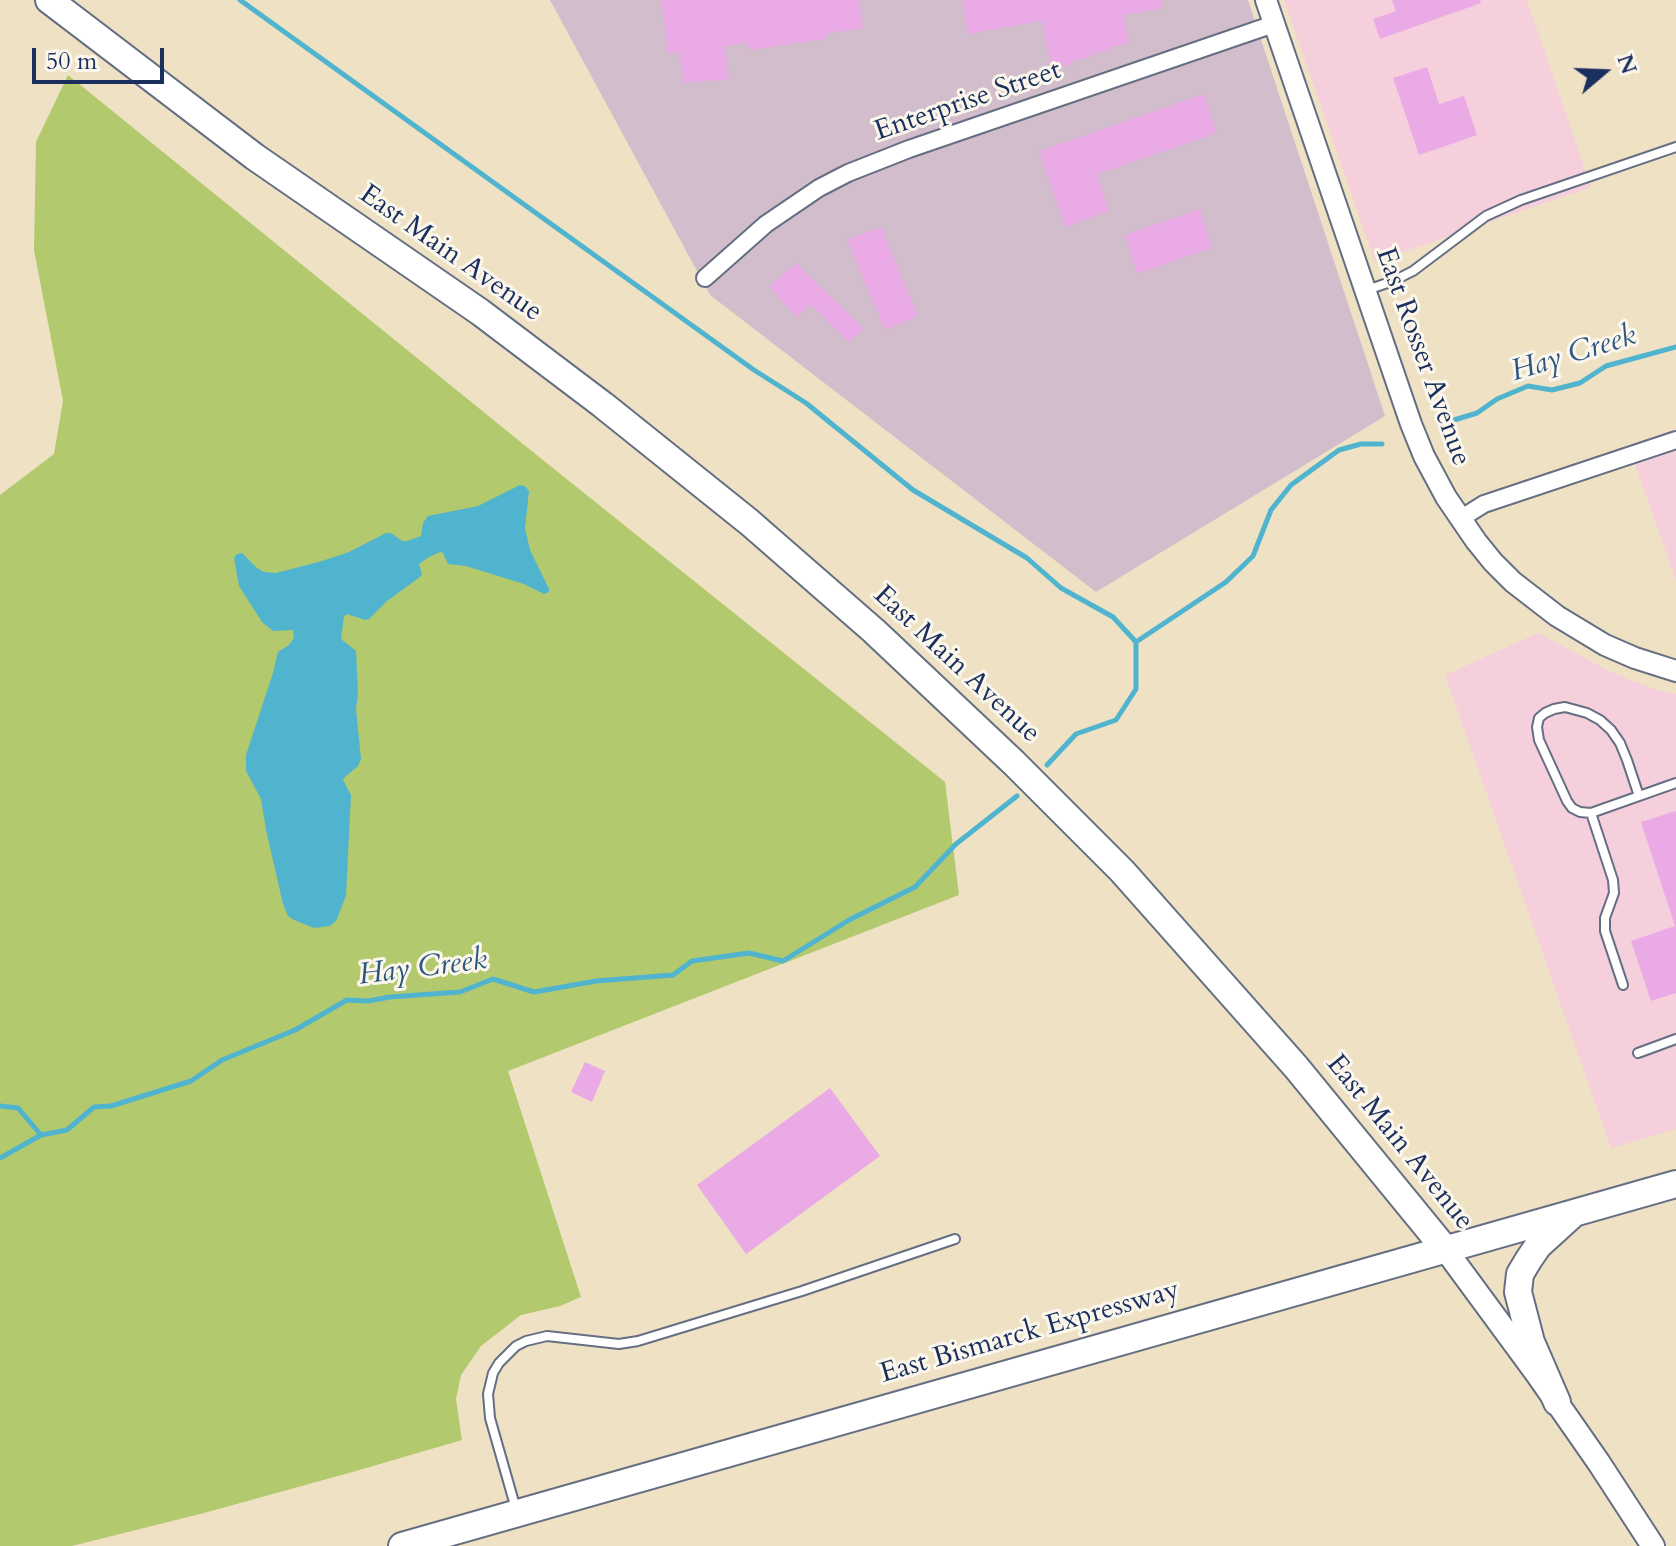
<!DOCTYPE html>
<style>
body{margin:0}
#map{position:relative;width:1676px;height:1546px;overflow:hidden;background:#efe2c4;font-family:Cardo,serif}
canvas{display:block}
.north{position:absolute;left:1564px;top:32px;width:80px;height:80px;-webkit-text-stroke:6px #fbf7ec;paint-order:stroke;rotate:71deg;font-size:22px;font-weight:700;line-height:32px;text-align:center;color:#1b2f5e}
.north::after{content:'';display:block;margin:auto;width:28px;height:36px;background:#1b2f5e;clip-path:polygon(50% 0,100% 100%,50% 72%,0 100%)}
.scale{position:absolute;left:32px;top:48px;width:132px;height:36px;box-sizing:border-box;border:4px solid #1b2f5e;border-top:0;padding-left:10px;font-size:24px;line-height:28px;white-space:nowrap;color:#1b2f5e;-webkit-text-stroke:6px #fbf7ec;paint-order:stroke}
</style>
<div id="map">
<canvas width="1676" height="1546"></canvas>
<div class="north">N</div>
<div class="scale">50 m</div>
</div>
<script>
const ctx = document.querySelector('canvas').getContext('2d');
ctx.lineJoin = 'round';
function fill(path, color) {
  ctx.fillStyle = color;
  ctx.fill(path, 'evenodd');
}
function toPath(rows) {
  const path = new Path2D();
  for (const r of rows) {
    path.moveTo(r[0], r[1]);
    for (let i = 2; i < r.length; i += 2) path.lineTo(r[i], r[i + 1]);
  }
  return path;
}
function stroke(path, color, width, dash) {
  ctx.strokeStyle = color;
  ctx.lineWidth = width;
  ctx.lineCap = dash ? 'butt' : 'round';
  ctx.setLineDash(dash || []);
  ctx.stroke(path);
}
function drawText(font, color, halo, rows, align = 'center') {
  ctx.font = font + ' Cardo,serif';
  ctx.lineWidth = 6;
  ctx.setLineDash([]);
  ctx.textBaseline = 'middle';
  ctx.strokeStyle = halo;
  ctx.fillStyle = color;
  for (const [text, x, y, turn = 0] of rows) {
    ctx.save();
    ctx.translate(x, y);
    ctx.rotate((+turn || 0) * Math.PI / 180);
    ctx.textAlign = isNaN(turn) ? turn : align;
    if (halo) ctx.strokeText(text, 0, 0);
    ctx.fillText(text, 0, 0);
    ctx.restore();
  }
}
fill(toPath([
 [1284,0,1527,0,1591,187,1375,262],
 [1676,429,1676,580,1628,445],
 [1538,633,1613,673,1657,690,1676,694,1676,1129,1611,1148,1445,675]
]), '#f5cfdb');
fill(toPath([
 [550,0,1248,0,1385,416,1096,592,710,295]
]), '#d1bdcc');
fill(toPath([
 [68,75,528,448,945,782,959,895,508,1071,581,1297,560,1306,521,1315,481,1346,461,1375,456,1399,462,1440,356,1471,204,1513,72,1546,0,1546,0,495,54,454,63,401,34,250,36,142]
]), '#b3c96e');
fill(toPath([
 [520,485,525,486,529,491,525,528,530,550,549,589,549,592,544,594,524,584,466,566,448,564,443,553,440,552,429,557,419,564,422,574,420,577,387,601,369,619,365,620,347,614,344,617,341,639,356,651,358,694,356,709,361,759,358,766,345,777,343,780,351,795,346,896,336,921,330,926,314,928,294,920,288,916,283,904,266,830,261,799,246,771,246,755,273,673,278,652,289,645,294,638,293,630,273,631,262,622,239,586,234,558,237,554,242,553,257,568,264,572,276,573,322,561,349,552,386,533,391,533,402,541,407,541,421,536,423,523,428,516,478,506]
]), '#50b4cf');
stroke(toPath([
 [240,0,754,370,806,403,913,490,1027,558,1061,588,1113,617,1136,642],
 [1441,424,1477,413,1497,399,1528,386,1552,390,1580,383,1606,366,1676,347],
 [1047,765,1076,734,1116,720,1136,689,1136,642,1226,582,1253,556,1271,510,1291,485,1339,450,1361,444,1382,444],
 [0,1106,18,1108,41,1135],
 [0,1158,41,1135,67,1130,94,1107,111,1106,191,1081,222,1060,295,1030,347,1000,368,1001,390,997,460,992,493,979,534,992,596,981,673,975,692,961,749,953,783,961,849,920,915,887,956,844,1017,796]
]), '#50b4cf', 5);
fill(toPath([
 [661,0,859,0,863,28,825,34,826,39,749,50,748,43,725,46,729,79,684,83,679,52,668,54],
 [962,0,1161,0,1162,8,1124,15,1129,44,1110,47,1111,50,1091,54,1092,57,1072,61,1073,64,1051,68,1042,21,968,34],
 [1392,0,1480,0,1481,3,1380,39,1373,19,1396,11],
 [1427,67,1439,104,1464,96,1477,135,1419,155,1393,78],
 [1204,94,1217,133,1097,174,1109,211,1065,227,1039,151],
 [1200,209,1212,248,1137,274,1125,235],
 [881,227,918,316,885,330,847,240],
 [796,263,864,329,849,342,811,305,797,317,769,287],
 [1676,811,1676,993,1651,1001,1631,941,1675,926,1641,822],
 [585,1062,605,1071,592,1102,571,1092],
 [830,1088,880,1156,746,1254,697,1185]
]), '#eaaae6');
const service = toPath([
 [1367,290,1393,281,1413,271,1486,216,1521,200,1676,147],
 [1591,813,1580,812,1572,808,1567,801,1539,740,1537,727,1539,718,1545,713,1554,709,1565,707,1587,713,1600,720,1611,730,1620,743,1627,760,1639,796],
 [1623,985,1605,931,1605,918,1614,893,1613,880,1591,813,1676,783],
 [1638,1053,1676,1039],
 [516,1509,490,1418,488,1394,493,1373,499,1363,516,1346,526,1341,547,1336,619,1344,638,1341,802,1291,955,1239]
]);
const minor = toPath([
 [705,278,766,224,819,188,848,173,909,149,1274,24],
 [1460,519,1484,504,1676,440]
]);
const tertiary = toPath([
 [1266,0,1411,424,1424,456,1446,497,1476,541,1493,562,1513,582,1557,616,1605,645,1635,658,1676,671]
]);
const secondary = toPath([
 [1445,1249,1537,1374,1599,1463,1653,1546]
]);
const primary = toPath([
 [49,0,255,157,480,312,603,405,749,522,874,631,1014,763,1122,871,1296,1067,1445,1249],
 [1557,1402,1531,1342,1518,1292,1520,1274,1529,1259,1538,1246,1571,1216],
 [402,1546,1676,1184]
]);
stroke(service, '#656e82', 12);
stroke(minor, '#656e82', 20);
stroke(tertiary, '#656e82', 24);
stroke(secondary, '#656e82', 26);
stroke(primary, '#656e82', 30);
stroke(service, '#fff', 8);
stroke(minor, '#fff', 16);
stroke(tertiary, '#fff', 20);
stroke(secondary, '#fff', 22);
stroke(primary, '#fff', 26);
drawText('28px', '#1b2f5e', '#fbf7ec', [
 ["Enterprise Street",968,102,-19],
 ["East Main Avenue",450,254,35],
 ["East Rosser Avenue",1422,357,70],
 ["East Main Avenue",956,665,43],
 ["East Main Avenue",1399,1143,51],
 ["East Bismarck Expressway",1030,1333,-16]
]);
drawText('italic 30px', '#2b5780', '#fbf7ec', [
 ["Hay Creek",1574,355,-17],
 ["Hay Creek",423,969,-7]
]);
</script>
